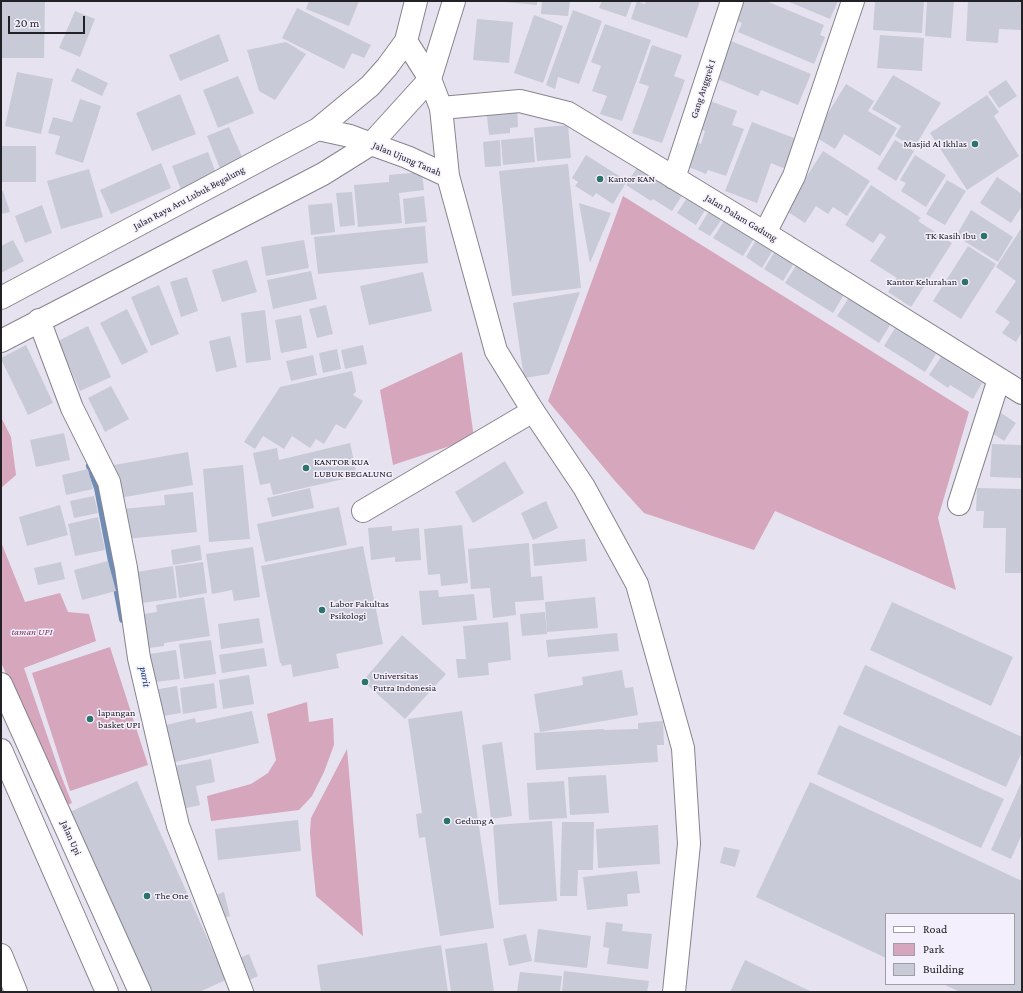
<!DOCTYPE html>
<style>
body{margin:0}
#map{position:relative;width:1023px;height:993px;overflow:hidden;background:#e7e2ef;font-family:"Crimson Pro",serif}
canvas{display:block}
.frame{position:absolute;inset:0;border:2px solid #222125;pointer-events:none}
.legend{position:absolute;left:885px;top:913px;width:130px;height:72px;box-sizing:border-box;background:#f4effc;border:1px solid #a09da6;margin:0;padding:5px 7px;list-style:none;font-size:12px;color:#222125}
.legend li{display:flex;align-items:center;gap:8px;height:20px}
.legend b{width:20px;border:1px solid #a09da6}
.scale{position:absolute;left:8px;top:16px;width:77px;height:18px;box-sizing:border-box;border:2px solid #222125;border-top:0;padding-left:5px;font-size:12px;line-height:14px;white-space:nowrap;color:#222125;-webkit-text-stroke:3px #f4effc;paint-order:stroke}
</style>
<div id="map">
<canvas width="1023" height="993"></canvas>
<div class="frame"></div>
<ul class="legend">
<li><b style="height:5px;background:#fff"></b>Road</li>
<li><b style="height:11px;background:#d5a6bc"></b>Park</li>
<li><b style="height:11px;background:#c8cad7"></b>Building</li>
</ul>
<div class="scale">20 m</div>
</div>
<script>
const ctx = document.querySelector('canvas').getContext('2d');
ctx.lineJoin = 'round';
function fill(path, color) {
  ctx.fillStyle = color;
  ctx.fill(path, 'evenodd');
}
function toPath(rows) {
  const path = new Path2D();
  for (const r of rows) {
    path.moveTo(r[0], r[1]);
    for (let i = 2; i < r.length; i += 2) path.lineTo(r[i], r[i + 1]);
  }
  return path;
}
function stroke(path, color, width, dash) {
  ctx.strokeStyle = color;
  ctx.lineWidth = width;
  ctx.lineCap = dash ? 'butt' : 'round';
  ctx.setLineDash(dash || []);
  ctx.stroke(path);
}
function drawText(font, color, halo, rows, align = 'center') {
  ctx.font = font + ' "Crimson Pro",serif';
  ctx.lineWidth = 3;
  ctx.setLineDash([]);
  ctx.textBaseline = 'middle';
  ctx.strokeStyle = halo;
  ctx.fillStyle = color;
  for (const [text, x, y, turn = 0] of rows) {
    ctx.save();
    ctx.translate(x, y);
    ctx.rotate((+turn || 0) * Math.PI / 180);
    ctx.textAlign = isNaN(turn) ? turn : align;
    if (halo) ctx.strokeText(text, 0, 0);
    ctx.fillText(text, 0, 0);
    ctx.restore();
  }
}
fill(toPath([
 [623,196,969,412,938,518,956,590,775,511,754,550,644,513,615,481,548,401],
 [462,352,474,438,393,465,380,390],
 [1,417,11,437,16,475,1,488],
 [1,542,25,602,60,593,68,612,89,614,96,641,24,668,60,773,72,803,64,806,1,662],
 [110,647,148,765,70,791,32,673],
 [307,702,309,722,333,718,334,745,324,772,312,796,299,810,211,821,207,796,251,784,268,773,276,760,267,714],
 [347,749,363,936,316,896,312,857,310,833,311,818]
]), '#d5a6bc');
stroke(toPath([
 [90,466,98,488,123,619]
]), '#6e8cb4', 8);
fill(toPath([
 [1,1,45,1,44,58,1,58],
 [309,1,359,1,349,26,306,9],
 [505,1,537,1,537,5,505,2],
 [542,1,570,1,568,16,541,14],
 [602,1,632,1,626,17,599,8],
 [637,1,645,4,646,1,700,1,687,38,631,19],
 [737,1,766,1,824,25,820,35,825,37,814,64,738,32,742,23,730,18],
 [787,1,838,1,830,19],
 [875,1,924,1,922,33,873,30],
 [927,1,954,1,951,38,925,36],
 [968,1,1022,1,1021,30,999,29,998,43,966,41],
 [297,8,371,45,364,58,352,53,344,69,282,38],
 [573,10,602,21,579,84,558,77,555,89,546,85],
 [75,11,95,19,80,57,59,48],
 [534,15,563,26,543,83,514,73],
 [477,19,513,22,509,63,473,60],
 [605,24,651,40,622,121,600,114,607,96,592,91,601,66,591,62],
 [219,34,229,61,180,81,169,55],
 [880,35,924,38,922,71,877,68],
 [724,38,811,74,798,105,761,90,758,96,708,75],
 [286,42,306,54,275,100,259,91,247,50],
 [652,45,682,55,674,76,685,80,662,143,632,133,649,86,639,83],
 [77,68,108,83,102,96,71,81],
 [17,72,53,79,41,134,5,126],
 [893,75,941,103,914,148,895,136,901,126,872,109],
 [238,76,254,113,218,128,203,90],
 [1006,80,1017,96,999,108,988,92],
 [846,84,874,101,868,111,897,128,880,156,844,134,835,149,814,136],
 [180,94,196,134,152,151,136,113],
 [987,95,999,112,994,116,1019,156,967,190,930,133],
 [80,99,101,106,83,163,55,154,60,136,48,133,53,117,72,122],
 [705,99,737,111,732,125,744,129,726,176,708,170,706,174,686,166,695,142,701,144,705,131,694,127],
 [517,105,518,127,510,128,510,133,489,135,486,107],
 [752,122,799,140,788,170,771,163,757,203,725,191],
 [568,125,571,158,537,161,534,128],
 [229,127,244,161,221,171,207,136],
 [533,137,535,162,503,165,501,140],
 [500,140,501,166,485,167,483,142],
 [895,140,914,151,896,181,877,169],
 [1,146,36,146,36,182,1,182],
 [823,151,870,181,847,216,833,207,828,214,816,206,805,223,785,210],
 [208,152,217,176,181,190,172,166],
 [586,155,627,181,613,204,596,193,593,197,575,186,578,182,572,178],
 [915,155,946,175,926,207,901,191,906,183,900,180],
 [161,163,171,188,111,214,100,190],
 [568,164,581,288,512,296,499,171],
 [638,166,683,194,672,211,653,199,651,201,626,185],
 [89,169,103,217,61,229,47,181],
 [422,172,424,190,399,193,402,223,358,227,354,185,389,182,389,175],
 [997,177,1022,194,1022,206,1011,223,980,203],
 [947,180,966,191,945,225,926,214],
 [871,185,921,218,918,221,952,243,911,307,888,292,897,278,870,261,886,237,880,233,873,243,845,225],
 [3,191,10,212,1,214,1,192],
 [352,192,355,225,340,227,336,193],
 [424,196,427,222,405,224,403,199],
 [687,198,705,210,696,225,677,213],
 [332,203,335,232,311,235,308,205],
 [579,203,611,213,590,263],
 [42,205,52,233,25,243,15,216],
 [971,210,1013,237,998,262,956,236],
 [709,211,722,219,710,236,698,229],
 [726,218,755,237,743,256,713,238],
 [425,226,428,263,318,274,314,237],
 [1022,227,1022,332,1016,342,1002,333,1010,322,995,312,1016,281,996,267],
 [13,240,24,261,1,273,1,246],
 [304,240,309,268,266,276,261,247],
 [756,240,773,250,762,268,746,257],
 [968,246,996,264,961,319,933,301],
 [775,251,794,263,783,281,764,269],
 [247,260,257,292,222,302,212,270],
 [799,261,846,291,833,313,785,283],
 [311,271,317,299,273,309,267,280],
 [423,272,432,311,369,325,360,286],
 [187,277,198,311,181,317,170,282],
 [159,285,179,334,151,346,131,297],
 [580,292,549,374,524,378,513,303],
 [850,296,892,322,879,343,837,316],
 [326,305,333,334,317,338,309,309],
 [127,309,148,352,122,365,100,323],
 [265,310,271,360,246,363,241,313],
 [301,315,307,348,281,353,275,320],
 [88,326,111,377,80,391,58,341],
 [895,328,936,354,925,372,884,346],
 [230,336,237,367,216,372,209,341],
 [26,345,53,403,28,415,1,359,1,358],
 [363,345,367,364,345,369,341,350],
 [337,349,341,369,323,373,319,353],
 [313,355,317,375,291,381,286,361],
 [941,357,982,383,973,399,950,385,948,388,929,375],
 [352,371,356,391,353,395,363,401,345,429,336,424,324,444,316,439,310,448,292,436,284,449,263,436,255,449,244,442,280,387],
 [111,386,129,419,105,432,88,398],
 [998,411,1016,423,1004,441,986,429],
 [64,433,70,460,36,467,30,440],
 [350,443,357,476,273,495,270,483,260,485,253,453,277,448,279,460],
 [992,444,1022,445,1022,478,990,477],
 [188,452,193,485,119,498,114,465],
 [505,461,524,493,473,523,455,492],
 [243,465,250,539,209,542,203,469],
 [88,469,93,489,66,495,62,475],
 [310,488,314,508,272,517,267,498],
 [977,488,1022,489,1022,573,1005,573,1006,528,983,528,984,511,976,511],
 [193,492,197,532,125,539,122,509,165,505,164,495],
 [94,496,98,513,74,518,70,501],
 [546,501,558,528,533,540,521,513],
 [60,505,68,535,27,546,19,517],
 [339,507,347,545,265,562,257,524],
 [98,517,105,550,75,556,68,524],
 [462,525,468,583,441,586,440,574,428,575,424,529],
 [392,526,392,531,419,528,421,560,395,562,395,557,371,560,368,528],
 [585,539,587,561,534,566,532,544],
 [529,543,531,577,542,576,544,600,515,602,516,615,493,618,490,588,471,589,468,549],
 [200,545,202,560,173,565,171,550],
 [363,546,383,644,336,654,339,668,293,677,291,664,282,666,281,663,280,663,261,566],
 [253,547,260,597,234,601,232,590,212,594,206,554],
 [108,561,116,591,82,600,74,570],
 [61,562,65,579,38,585,34,568],
 [203,562,207,593,179,598,175,566],
 [173,566,177,598,135,604,131,573],
 [438,590,439,597,474,594,477,620,422,625,419,591],
 [204,597,210,636,164,643,164,646,141,649,136,615,157,612,156,605],
 [595,597,598,628,547,632,545,602],
 [892,602,1013,657,991,706,870,650],
 [545,612,547,634,522,636,520,614],
 [259,618,263,643,221,649,218,624],
 [508,622,511,660,488,663,489,675,458,678,456,659,466,659,463,626],
 [617,633,619,651,548,657,546,640],
 [402,635,446,674,405,719,363,681],
 [211,640,216,674,184,679,179,644],
 [264,648,267,666,222,673,219,655],
 [176,650,180,679,147,683,143,655],
 [865,665,1022,737,1022,752,1006,787,843,714],
 [622,670,625,688,633,687,638,715,540,732,534,694,583,685,582,677],
 [249,675,254,704,223,709,219,680],
 [214,683,217,708,183,714,180,688],
 [177,686,181,713,157,717,153,690],
 [252,711,259,743,171,763,162,726,195,718,196,723],
 [462,711,494,928,440,936,425,837,419,838,416,814,422,813,408,719],
 [663,721,664,745,657,745,658,762,536,770,534,733,604,729,604,730,638,729,638,723],
 [839,725,1004,799,981,848,817,774],
 [502,742,512,816,491,819,482,745],
 [211,759,215,782,196,786,200,805,178,810,170,767],
 [606,775,609,813,570,815,568,777],
 [137,781,226,980,199,992,148,992,68,813],
 [564,781,567,818,529,820,527,783],
 [1022,781,1022,834,1011,859,991,850],
 [810,782,1022,881,1022,992,960,992,943,984,1014,984,1014,914,886,914,886,958,756,897],
 [298,820,301,851,218,860,215,829],
 [552,821,557,901,499,905,493,825],
 [562,822,594,822,593,870,578,870,577,896,560,896],
 [658,825,660,864,598,868,596,829],
 [724,847,740,850,735,867,720,863],
 [637,871,640,893,627,894,628,906,587,910,583,877],
 [224,892,230,916,220,919,213,896],
 [606,922,623,924,622,931,652,934,648,969,607,964,609,948,603,947],
 [538,929,591,936,587,968,534,962],
 [526,934,532,961,509,966,503,939],
 [487,943,494,992,451,992,445,949],
 [441,945,448,992,321,992,317,965],
 [249,954,258,976,243,983,234,960],
 [745,960,812,992,730,992],
 [564,971,649,981,647,992,562,992],
 [520,972,562,976,560,992,517,992]
]), '#c8cad7');
const minor = toPath([
 [441,108,520,101,568,113,765,233,1022,393],
 [674,178,732,1],
 [765,233,794,176,853,1],
 [39,320,72,408,109,482,126,568,139,658,178,826,242,992],
 [959,504,999,379],
 [363,511,533,411],
 [1,684,140,992],
 [1,750,107,992],
 [1,955,16,992]
]);
const major = toPath([
 [406,41,430,79,441,108,448,176,496,351,533,411,584,487,637,584,683,748,689,844,674,992],
 [318,129,350,136,371,144,407,157,448,176],
 [1,298,318,129,370,86,387,67,406,41,416,1],
 [1,341,323,174,371,144,430,79,454,1]
]);
stroke(minor, '#88848f', 24);
stroke(major, '#88848f', 24);
stroke(minor, '#fff', 22);
stroke(major, '#fff', 22);
for (const [x, y, r, color] of [
 [975,144,4,"#2b736b"],
 [600,179,4,"#2b736b"],
 [984,236,4,"#2b736b"],
 [965,282,4,"#2b736b"],
 [306,468,4,"#2b736b"],
 [322,610,4,"#2b736b"],
 [365,682,4,"#2b736b"],
 [90,719,4,"#2b736b"],
 [447,821,4,"#2b736b"],
 [147,896,4,"#2b736b"]
]) {
  const dot = new Path2D();
  dot.arc(x, y, r, 0, 2 * Math.PI);
  ctx.fillStyle = color;
  ctx.fill(dot);
  stroke(dot, '#f4effc', 1.5);
}
drawText('10px', '#222125', '#f4effc', [
 ["Gang Anggrek I",703,89,-72],
 ["Jalan Ujung Tanah",407,159,23],
 ["Jalan Raya Aru Lubuk Begalung",189,198,-28],
 ["Jalan Dalam Gadung",741,218,31],
 ["Jalan Upi",71,838,66]
]);
drawText('10px', '#222125', '#f4effc', [
 ["Masjid Al Ikhlas",967,144,"right"],
 ["Kantor KAN",608,179],
 ["TK Kasih Ibu",976,236,"right"],
 ["Kantor Kelurahan",957,282,"right"],
 ["KANTOR KUA",314,462],
 ["LUBUK BEGALUNG",314,474],
 ["Labor Fakultas",330,604],
 ["Psikologi",330,616],
 ["Universitas",373,676],
 ["Putra Indonesia",373,688],
 ["lapangan",98,713],
 ["basket UPI",98,725],
 ["Gedung A",455,821],
 ["The One",155,896]
], 'left');
drawText('italic 10px', '#7b3a5c', '#f4effc', [
 ["taman UPI",32,632]
]);
drawText('italic 11px', '#133d71', '#f4effc', [
 ["parit",145,677,79]
]);
</script>
